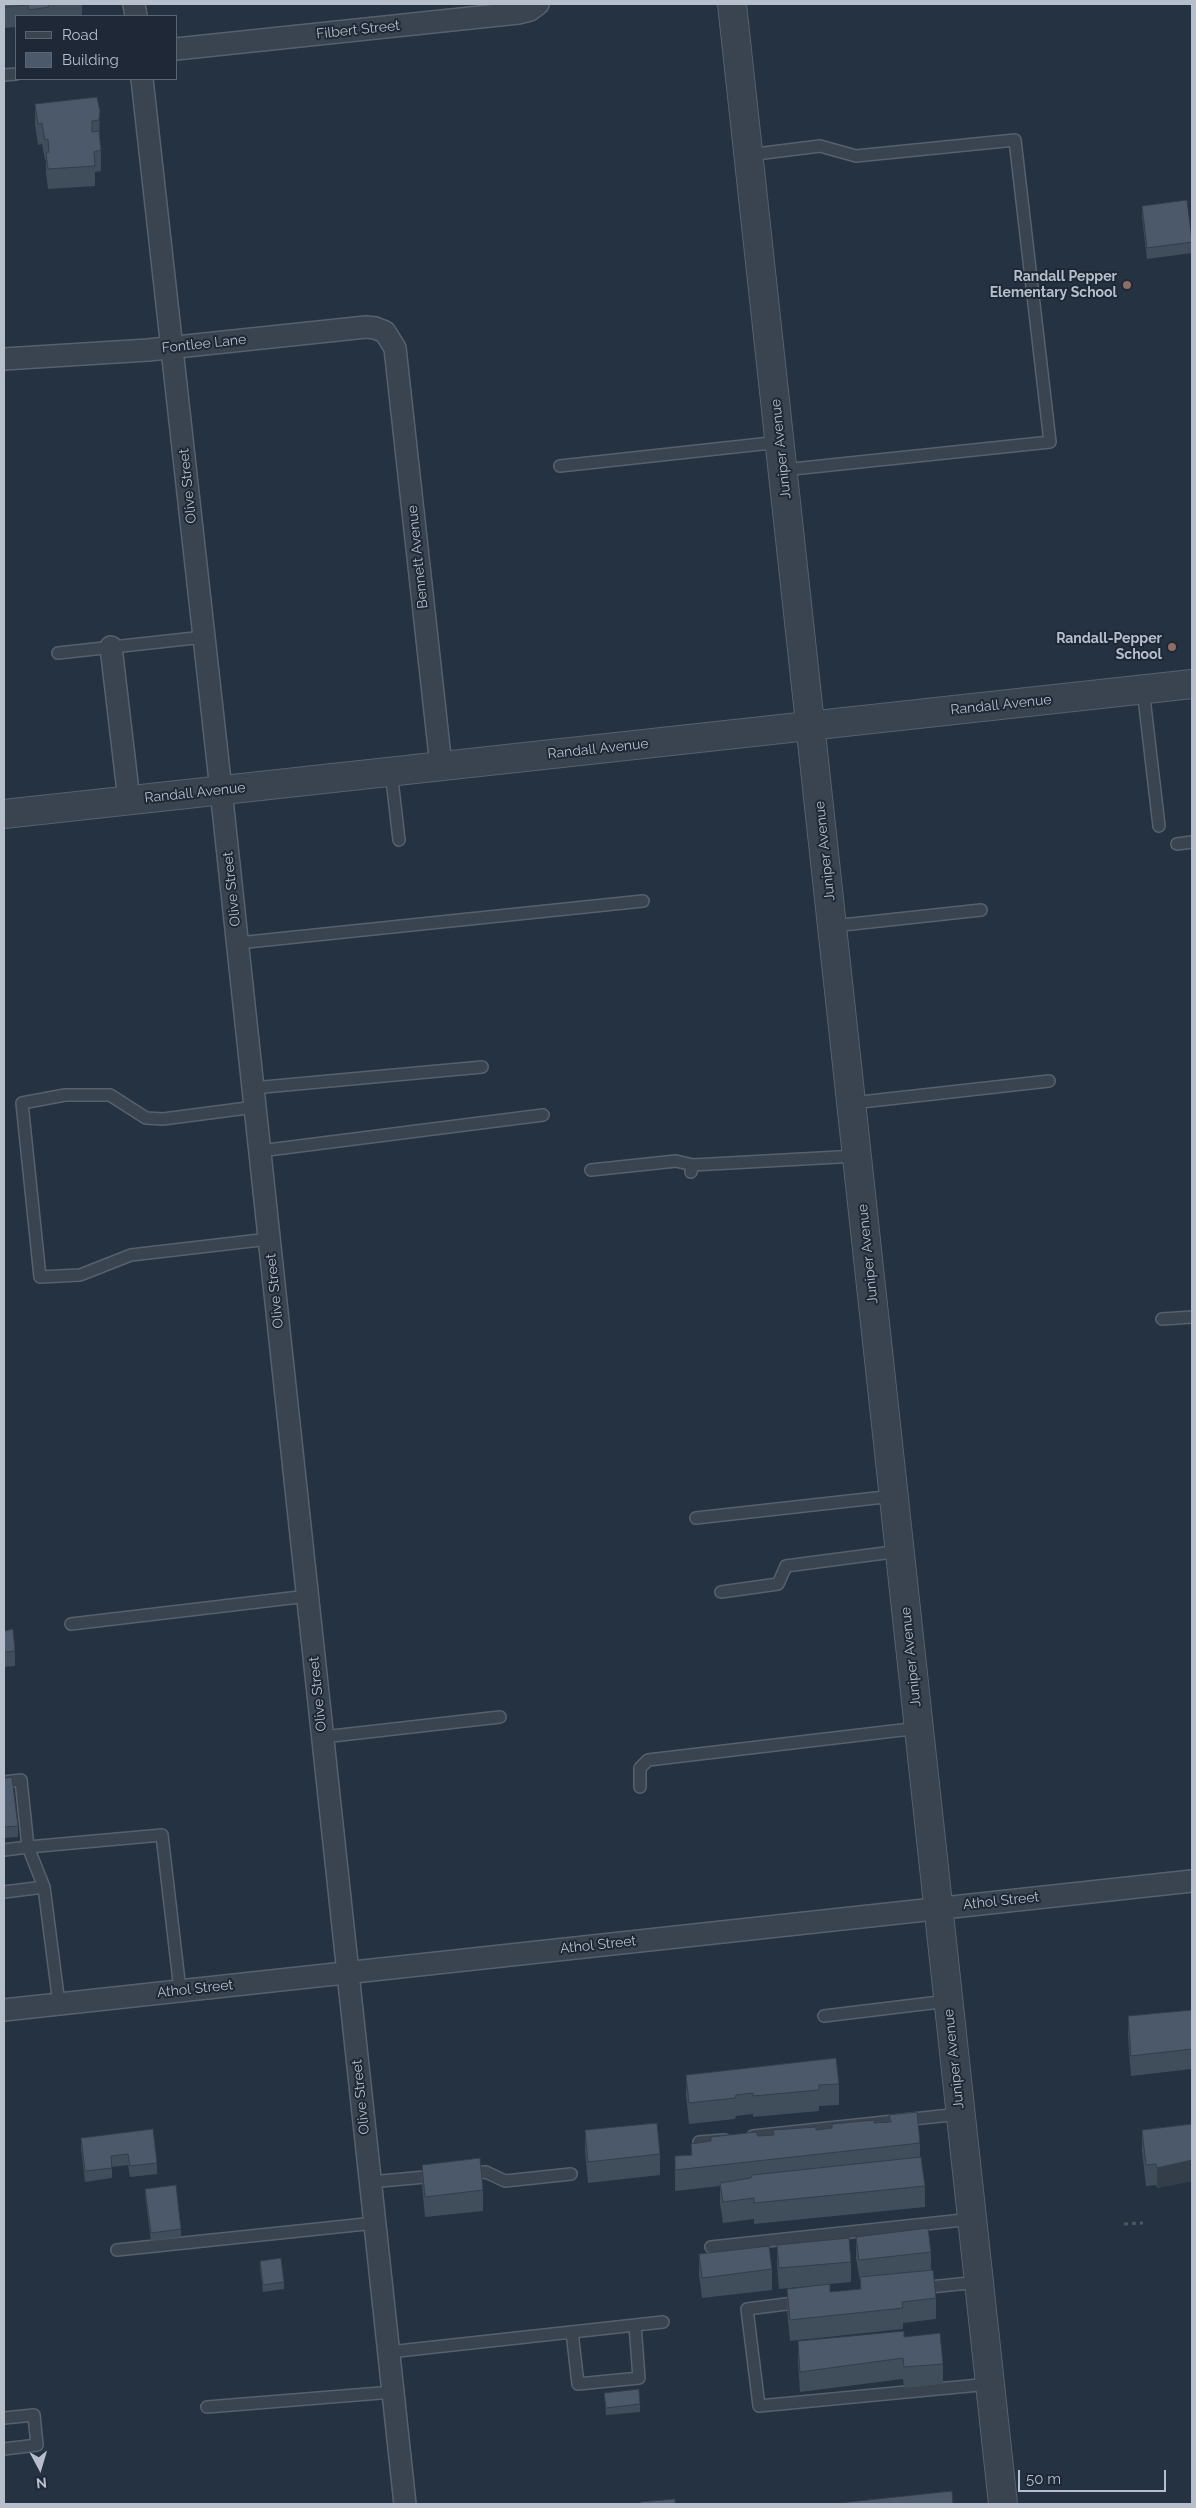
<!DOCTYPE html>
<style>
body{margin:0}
#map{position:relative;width:1196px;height:2508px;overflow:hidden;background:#253241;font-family:Raleway,sans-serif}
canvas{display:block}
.frame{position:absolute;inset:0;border:5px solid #b6bfcb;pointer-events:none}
.legend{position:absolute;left:15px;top:15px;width:162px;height:65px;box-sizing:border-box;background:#1e2836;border:1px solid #5b6472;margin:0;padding:6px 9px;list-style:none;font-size:15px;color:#b6bfcb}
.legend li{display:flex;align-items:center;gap:10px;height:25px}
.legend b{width:25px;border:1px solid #5b6472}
.north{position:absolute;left:15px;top:2443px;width:50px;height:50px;-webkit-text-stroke:4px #1e2836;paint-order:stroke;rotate:174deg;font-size:14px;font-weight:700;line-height:20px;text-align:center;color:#b6bfcb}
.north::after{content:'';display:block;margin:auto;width:18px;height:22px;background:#b6bfcb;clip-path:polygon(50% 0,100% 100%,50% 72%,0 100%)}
.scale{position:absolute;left:1018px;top:2470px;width:148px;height:22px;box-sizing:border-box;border:2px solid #b6bfcb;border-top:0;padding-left:6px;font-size:15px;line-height:18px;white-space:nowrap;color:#b6bfcb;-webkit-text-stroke:4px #1e2836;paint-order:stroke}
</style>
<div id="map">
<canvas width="1196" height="2508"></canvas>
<div class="frame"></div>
<ul class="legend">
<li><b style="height:6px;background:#394450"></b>Road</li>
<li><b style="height:14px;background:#4b596a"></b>Building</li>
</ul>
<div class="north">N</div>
<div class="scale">50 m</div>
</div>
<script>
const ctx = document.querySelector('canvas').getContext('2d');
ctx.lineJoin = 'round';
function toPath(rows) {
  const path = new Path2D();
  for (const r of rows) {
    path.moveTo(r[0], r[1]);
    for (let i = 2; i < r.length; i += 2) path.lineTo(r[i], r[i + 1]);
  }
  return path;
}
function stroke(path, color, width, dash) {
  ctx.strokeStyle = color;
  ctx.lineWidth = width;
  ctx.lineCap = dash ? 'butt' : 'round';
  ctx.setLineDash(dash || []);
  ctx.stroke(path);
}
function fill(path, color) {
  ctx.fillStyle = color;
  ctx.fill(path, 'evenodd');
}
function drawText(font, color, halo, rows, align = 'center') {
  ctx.font = font + ' Raleway,sans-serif';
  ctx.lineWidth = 4;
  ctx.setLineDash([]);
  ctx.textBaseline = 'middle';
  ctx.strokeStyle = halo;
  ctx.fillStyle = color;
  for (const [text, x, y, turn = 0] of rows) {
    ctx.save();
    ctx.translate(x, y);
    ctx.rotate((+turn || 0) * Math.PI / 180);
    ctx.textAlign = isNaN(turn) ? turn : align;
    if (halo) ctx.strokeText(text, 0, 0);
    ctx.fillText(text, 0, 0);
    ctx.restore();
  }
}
const service = toPath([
 [4,75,16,74],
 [748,155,820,146,856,156,1015,140,1050,442,783,470],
 [560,466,780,442],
 [58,653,204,637],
 [1143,689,1159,826],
 [391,771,399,840],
 [1177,844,1192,842],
 [833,926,981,910],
 [238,943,643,901],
 [253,1088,482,1067],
 [852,1103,1049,1081],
 [255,1107,163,1119,146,1118,110,1095,65,1095,22,1103,40,1277,80,1275,131,1255,269,1239],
 [260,1151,543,1115],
 [591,1170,676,1161,693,1165],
 [691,1172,693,1165,857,1156],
 [1162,1319,1192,1317],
 [696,1518,894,1496],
 [721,1592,778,1584,786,1566,900,1551],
 [71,1624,308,1596],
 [323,1737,500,1717],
 [4,1782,21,1780,28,1847,4,1850],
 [640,1787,640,1768,648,1760,919,1728],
 [4,1892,44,1887],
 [59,2004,44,1887,28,1847,162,1835,180,1990],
 [824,2016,948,2001],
 [753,2136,960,2114],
 [699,2142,725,2140],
 [467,2173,486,2172,505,2181,571,2174],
 [370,2182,436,2176],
 [711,2247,972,2219],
 [117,2250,375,2223],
 [920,2288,979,2282],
 [802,2302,747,2309,759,2406,990,2384],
 [572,2332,578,2384,639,2378,635,2325],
 [389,2352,663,2322],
 [207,2407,393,2392],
 [4,2418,34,2415,37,2445,4,2449]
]);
const minor = toPath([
 [134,4,136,16],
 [176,49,518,13,530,10,538,4],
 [142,79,221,790,405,2504],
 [4,359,148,350,366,327,375,328,385,332,395,348,441,766],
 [111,647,129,800],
 [4,2010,1192,1881]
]);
const tertiary = toPath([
 [732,4,1003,2504],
 [4,814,1192,684]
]);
stroke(service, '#57616e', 14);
stroke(minor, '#57616e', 24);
stroke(tertiary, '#57616e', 30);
stroke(toPath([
 [1124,2224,1143,2223]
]), '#455c5e', 3, [4, 4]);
stroke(service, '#394450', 11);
stroke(minor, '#394450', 21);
stroke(tertiary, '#394450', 28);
fill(toPath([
 [4,4,82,4,82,16,16,16,16,27,4,28],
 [97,97,100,132,99,136,101,150,101,171,95,172,95,186,48,189,46,174,46,160,45,160,42,144,38,145,35,125,35,104],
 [1142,206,1192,242,1192,253,1147,259,1142,217],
 [4,1631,15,1651,15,1666,4,1667],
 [4,1778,18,1826,18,1837,4,1838],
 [1192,2010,1192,2069,1131,2076,1128,2037,1128,2016],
 [686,2075,839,2084,839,2105,819,2106,819,2111,753,2117,753,2114,736,2116,735,2119,689,2124,686,2095],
 [889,2115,920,2143,920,2157,925,2186,925,2207,754,2224,754,2219,723,2223,720,2203,720,2186,675,2191,675,2156,691,2155,691,2144,758,2136,832,2128,889,2122],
 [1192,2124,1192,2184,1192,2181,1157,2188,1156,2185,1146,2186,1142,2151,1142,2130],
 [585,2130,660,2154,660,2175,588,2183,585,2151],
 [81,2138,157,2163,157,2174,130,2177,128,2165,112,2167,112,2178,85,2182,81,2149],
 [422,2165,483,2190,483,2211,425,2217,422,2185],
 [145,2189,181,2229,181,2237,151,2241,145,2196],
 [856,2237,931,2252,931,2270,936,2298,936,2319,903,2323,903,2329,790,2341,787,2310,787,2289,822,2285,779,2289,777,2266,777,2245,851,2262,851,2282,830,2284,830,2292,860,2289,860,2281,856,2258],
 [699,2254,772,2269,772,2290,702,2298,699,2275],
 [260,2261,284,2282,284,2289,263,2292,260,2268],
 [904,2337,943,2364,943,2384,904,2388,903,2379,800,2392,798,2362,798,2341],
 [604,2393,640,2404,640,2412,606,2415]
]), '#404d5b');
fill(toPath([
 [100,111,100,132,99,140,99,120],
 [1192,2160,1192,2181,1157,2188,1157,2168]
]), '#343e4a');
const building = toPath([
 [4,4,48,4,49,7,29,10,28,5,4,7,4,4],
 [97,97,100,111,99,120,92,121,92,132,99,131,101,150,94,152,95,166,48,169,46,153,49,152,48,139,45,140,42,123,38,124,35,104,97,97],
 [1187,200,1192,242,1147,248,1142,206,1187,200],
 [13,1629,15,1651,4,1652,4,1631,13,1629],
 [12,1777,18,1826,4,1827,4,1778,12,1777],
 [1192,2010,1192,2049,1131,2056,1128,2016,1192,2010],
 [836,2058,839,2084,819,2085,819,2090,753,2096,753,2093,736,2095,735,2098,689,2103,686,2075,836,2058],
 [917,2112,920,2143,675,2170,675,2156,692,2155,691,2144,711,2141,711,2137,756,2132,758,2136,774,2135,773,2130,816,2127,816,2130,832,2128,832,2124,874,2120,874,2123,891,2122,889,2115,917,2112],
 [657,2123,660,2154,588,2162,585,2130,657,2123],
 [1192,2124,1192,2163,1192,2160,1157,2168,1156,2164,1146,2165,1142,2130,1192,2124],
 [153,2129,157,2163,130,2166,128,2154,111,2156,112,2168,85,2171,81,2138,153,2129],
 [921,2157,925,2186,754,2203,754,2198,723,2202,720,2183,751,2178,752,2175,921,2157],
 [480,2158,483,2190,425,2197,422,2165,480,2158],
 [176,2185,181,2229,151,2233,145,2189,176,2185],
 [928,2228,931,2252,859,2260,856,2237,928,2228],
 [849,2238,851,2262,779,2268,777,2245,849,2238],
 [769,2246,772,2269,702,2278,699,2254,769,2246],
 [281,2258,284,2282,263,2285,260,2261,281,2258],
 [933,2270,936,2298,902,2302,903,2308,790,2320,787,2289,830,2284,830,2292,861,2289,860,2277,933,2270],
 [904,2331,904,2337,940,2333,943,2364,904,2367,903,2358,800,2372,798,2341,904,2331],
 [639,2389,640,2404,606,2408,604,2393,639,2389],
 [952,2491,953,2504,830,2504,952,2491],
 [675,2499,675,2504,641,2504,640,2502,675,2499]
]);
fill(building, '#4b596a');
stroke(building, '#343e4a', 1);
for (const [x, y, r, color] of [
 [1127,285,5,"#8d6e63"],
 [1172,647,5,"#8d6e63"]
]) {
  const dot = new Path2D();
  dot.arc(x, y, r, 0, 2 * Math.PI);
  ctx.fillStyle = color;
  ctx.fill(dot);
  stroke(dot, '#1e2836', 2);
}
drawText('14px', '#b6bfcb', '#1e2836', [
 ["Filbert Street",358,30,-6],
 ["Fontlee Lane",204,344,-6],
 ["Juniper Avenue",781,449,-96],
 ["Olive Street",188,486,-96],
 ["Bennett Avenue",418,557,-96],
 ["Randall Avenue",1001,705,-6],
 ["Randall Avenue",598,749,-6],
 ["Randall Avenue",195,793,-6],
 ["Juniper Avenue",825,851,-96],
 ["Olive Street",232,889,-96],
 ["Juniper Avenue",868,1254,-96],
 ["Olive Street",275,1291,-96],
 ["Juniper Avenue",911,1657,-96],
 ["Olive Street",318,1694,-96],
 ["Athol Street",1001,1901,-6],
 ["Athol Street",598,1945,-6],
 ["Athol Street",195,1989,-6],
 ["Juniper Avenue",954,2059,-96],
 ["Olive Street",361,2097,-96]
]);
drawText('bold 14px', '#b6bfcb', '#1e2836', [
 ["Randall Pepper",1117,277],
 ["Elementary School",1117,293],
 ["Randall-Pepper",1162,639],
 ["School",1162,655]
], 'right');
</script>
